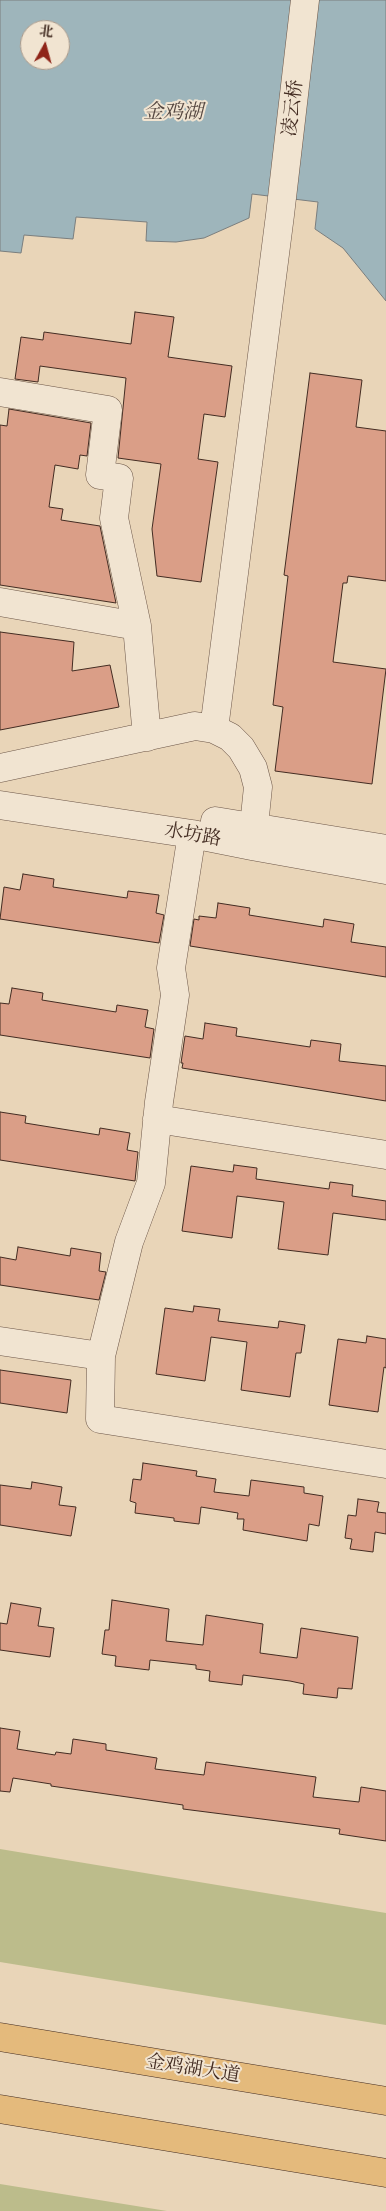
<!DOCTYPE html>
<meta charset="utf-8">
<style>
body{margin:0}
#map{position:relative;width:386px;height:2211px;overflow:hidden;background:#e9d5b8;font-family:"EB Garamond","Noto Serif SC",serif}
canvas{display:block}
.north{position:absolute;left:20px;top:20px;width:50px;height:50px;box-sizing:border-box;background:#f1e4d1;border:1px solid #ab9a8b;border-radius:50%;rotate:7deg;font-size:14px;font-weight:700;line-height:20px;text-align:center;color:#432c22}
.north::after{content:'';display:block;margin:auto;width:18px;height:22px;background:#8f2418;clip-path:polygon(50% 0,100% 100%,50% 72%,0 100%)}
</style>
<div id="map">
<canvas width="386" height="2211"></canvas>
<div class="north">北</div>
</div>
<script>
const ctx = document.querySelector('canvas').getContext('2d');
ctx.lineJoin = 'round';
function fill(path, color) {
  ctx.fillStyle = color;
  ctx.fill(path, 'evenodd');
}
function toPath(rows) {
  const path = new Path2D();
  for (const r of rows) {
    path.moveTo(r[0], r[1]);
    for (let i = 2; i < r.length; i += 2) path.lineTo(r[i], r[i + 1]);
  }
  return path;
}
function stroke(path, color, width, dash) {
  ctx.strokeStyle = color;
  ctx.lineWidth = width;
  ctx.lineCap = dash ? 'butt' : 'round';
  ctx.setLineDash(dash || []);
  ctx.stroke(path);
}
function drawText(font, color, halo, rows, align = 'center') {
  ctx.font = font + ' "EB Garamond","Noto Serif SC",serif';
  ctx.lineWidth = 4;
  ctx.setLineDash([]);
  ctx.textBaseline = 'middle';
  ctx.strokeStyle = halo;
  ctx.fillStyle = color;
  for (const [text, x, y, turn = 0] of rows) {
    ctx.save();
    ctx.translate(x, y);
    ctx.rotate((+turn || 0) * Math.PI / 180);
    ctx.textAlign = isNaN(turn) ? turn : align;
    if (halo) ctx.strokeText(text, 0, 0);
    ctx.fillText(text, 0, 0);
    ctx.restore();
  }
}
fill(toPath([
 [0,1849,386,1913,386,2025,0,1962],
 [0,2184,167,2211,0,2211]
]), '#bcbc8b');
const water = toPath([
 [0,0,386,0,386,301,343,248,315,229,318,202,252,194,249,218,204,238,176,242,146,241,147,222,76,217,73,239,24,235,21,253,0,251,0,0],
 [30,30,60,30,60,60,30,60,30,30]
]);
fill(water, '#9eb5bb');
stroke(water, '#7a7e7e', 1);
const building = toPath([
 [135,312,174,317,168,357,232,366,225,417,204,414,198,459,218,462,201,582,157,576,152,529,161,464,118,458,126,378,40,366,38,382,15,379,21,337,43,340,44,332,131,344,135,312],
 [310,373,362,380,356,427,386,431,386,581,348,576,347,583,343,583,333,662,386,669,372,784,275,771,283,707,273,705,288,576,284,575,310,373],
 [9,409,91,423,87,456,80,455,78,469,55,465,49,507,63,509,61,520,100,526,116,603,0,585,0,425,7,426,9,409],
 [0,632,74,642,72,671,110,665,119,707,0,730,0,632],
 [23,874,54,879,53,887,127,898,128,891,159,895,156,913,164,915,159,943,0,919,4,887,20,890,23,874],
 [218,903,250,908,249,915,323,927,324,919,354,924,351,942,386,947,386,977,190,946,194,919,199,920,199,916,216,918,218,903],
 [12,988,43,993,42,1000,116,1012,117,1005,148,1010,145,1027,154,1029,150,1058,0,1035,0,1003,9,1004,12,988],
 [205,1023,237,1028,236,1036,310,1047,311,1040,341,1044,339,1061,386,1066,386,1101,182,1068,183,1063,181,1063,185,1036,203,1039,205,1023],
 [0,1112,26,1116,25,1123,99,1135,100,1128,130,1133,127,1150,138,1152,135,1181,0,1160,0,1112],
 [234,1165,257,1168,256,1179,329,1189,330,1182,353,1185,352,1196,386,1201,386,1220,333,1213,328,1255,278,1249,284,1202,237,1196,232,1238,182,1231,191,1166,233,1172,234,1165],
 [18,1247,70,1256,71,1248,101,1253,99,1271,106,1272,99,1300,0,1285,0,1257,16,1260,18,1247],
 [194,1306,220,1309,218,1321,278,1328,279,1321,305,1325,301,1353,296,1353,290,1397,241,1390,247,1342,211,1337,205,1381,156,1374,165,1308,193,1312,194,1306],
 [367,1336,386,1339,386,1368,384,1367,378,1412,329,1405,338,1339,366,1343,367,1336],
 [0,1370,71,1380,67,1413,0,1403,0,1370],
 [143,1463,197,1471,196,1476,216,1479,214,1492,249,1496,251,1480,304,1487,304,1493,323,1496,319,1526,309,1524,307,1541,243,1530,244,1519,237,1519,238,1513,201,1507,199,1524,174,1521,174,1518,135,1513,136,1503,130,1501,133,1479,141,1480,143,1463],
 [32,1482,62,1487,59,1505,76,1507,71,1536,0,1525,0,1485,31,1489,32,1482],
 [358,1499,379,1502,377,1512,386,1513,386,1534,375,1532,373,1552,350,1549,352,1539,345,1538,348,1515,356,1516,358,1499],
 [112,1600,169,1609,166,1641,203,1645,206,1615,263,1624,260,1653,297,1658,301,1628,358,1637,352,1689,338,1688,337,1698,303,1694,304,1684,290,1681,243,1675,242,1685,209,1681,210,1671,196,1669,196,1665,150,1660,149,1670,115,1666,116,1656,102,1654,105,1630,109,1630,112,1600],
 [11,1603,41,1608,38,1626,54,1628,50,1657,0,1650,0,1623,7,1624,11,1603],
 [0,1728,20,1731,17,1749,55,1755,56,1752,71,1754,73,1739,106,1744,106,1750,157,1758,155,1769,204,1775,206,1762,316,1777,313,1797,359,1802,361,1787,386,1791,386,1841,339,1834,340,1829,183,1809,183,1805,51,1786,51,1784,13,1778,10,1792,0,1791,0,1728]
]);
fill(building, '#da9e87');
stroke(building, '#432c22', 1);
const minor = toPath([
 [0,392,108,410,100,475,119,478,114,518,137,626],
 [0,602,137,626,147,737],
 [214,729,280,215,305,0],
 [0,768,195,726,214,729,230,737,241,748,253,768,258,787,252,845],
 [0,805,192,834,252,846,386,870],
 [215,821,386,849],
 [157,1119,386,1155],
 [0,1341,101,1356,129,1242,151,1183,159,1102,175,995,171,968,192,834],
 [101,1356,100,1419,386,1464]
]);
const major = toPath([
 [0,2037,386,2101],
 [0,2109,386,2173]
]);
stroke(minor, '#6c5648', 29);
stroke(major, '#432c22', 29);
stroke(minor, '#f1e4d1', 28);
stroke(major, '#e4ba7c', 28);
drawText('19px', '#432c22', '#f1e4d1', [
 ["凌云桥",293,108,-83],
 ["水坊路",193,835,10],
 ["金鸡湖大道",193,2069,9]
]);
drawText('italic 20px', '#554741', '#f1e4d1', [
 ["金鸡湖",173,113]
]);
</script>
